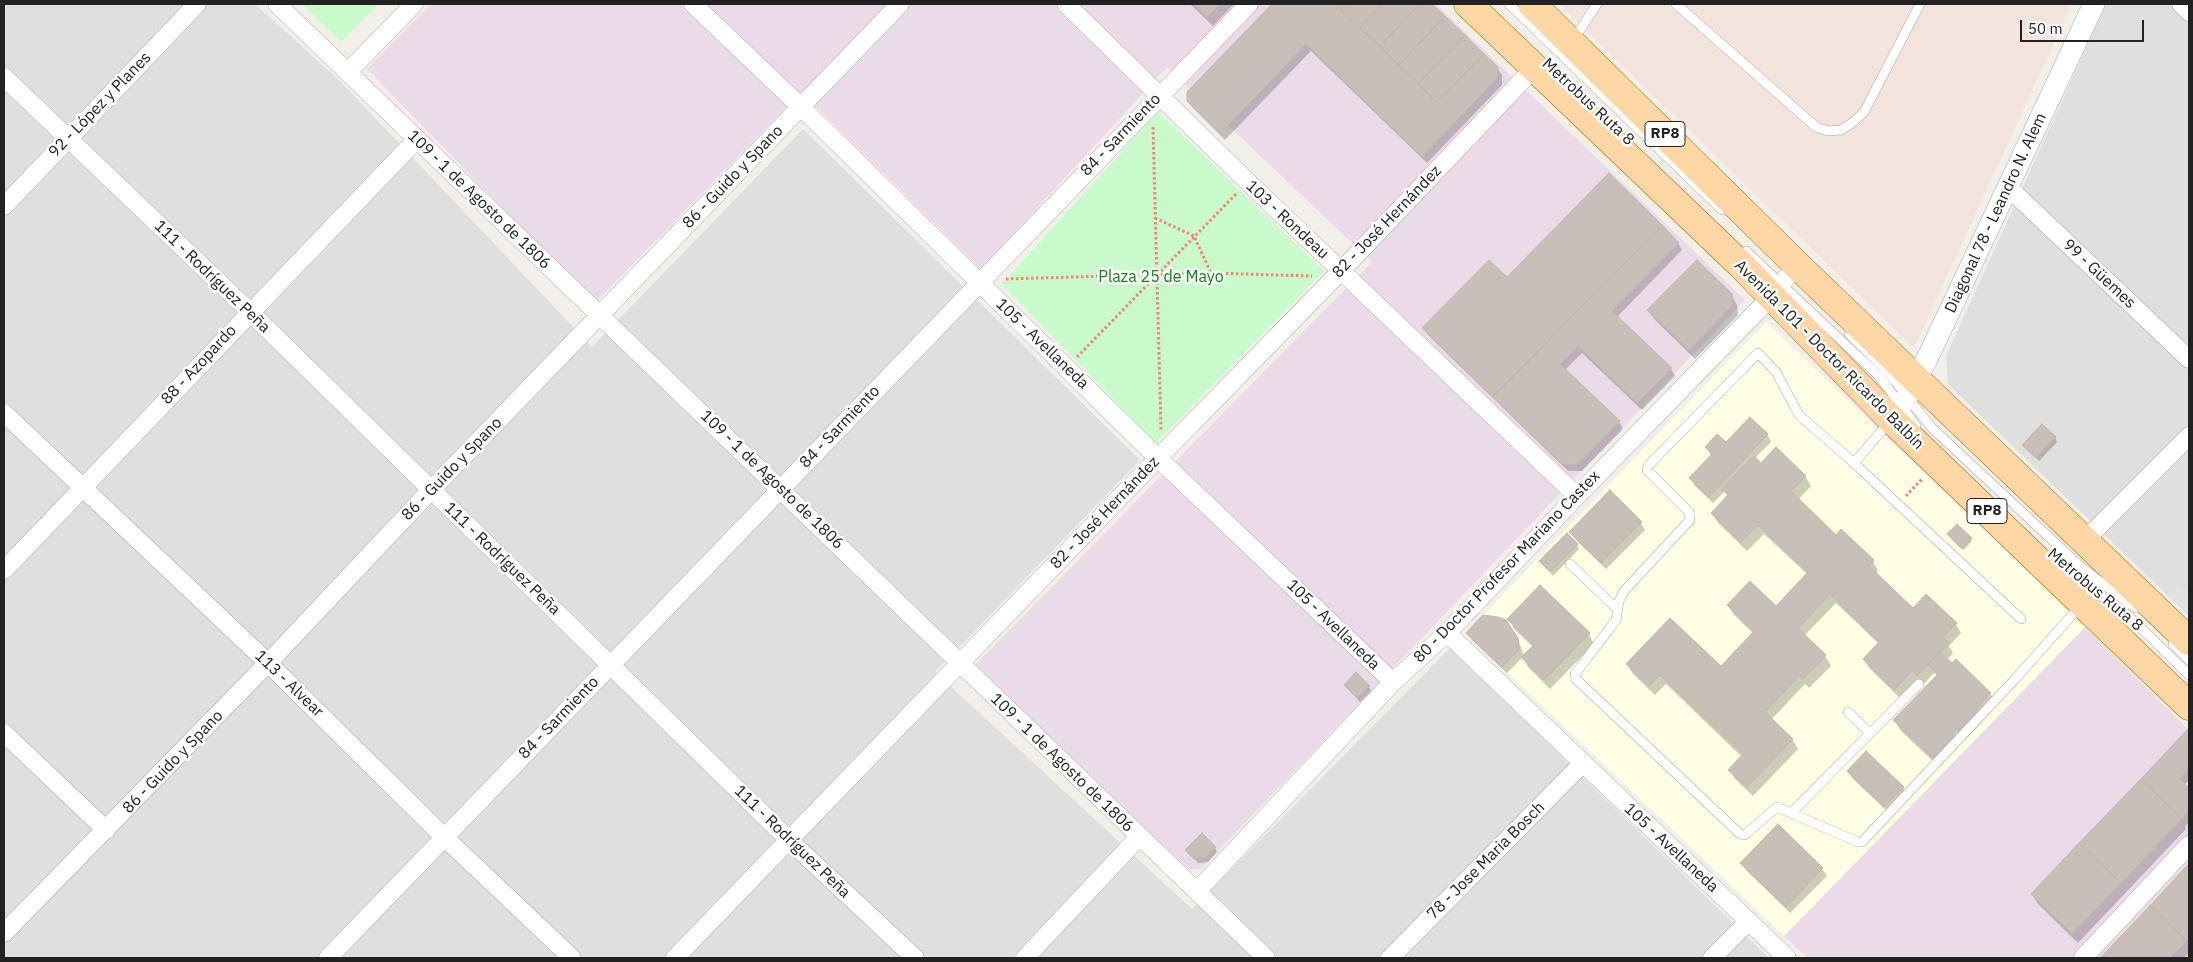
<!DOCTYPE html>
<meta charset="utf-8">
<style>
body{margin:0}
#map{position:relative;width:2193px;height:962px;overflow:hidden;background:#f2efe9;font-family:"IBM Plex Sans",sans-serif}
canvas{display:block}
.frame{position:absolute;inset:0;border:5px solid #222;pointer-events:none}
.scale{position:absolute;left:2020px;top:20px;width:124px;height:22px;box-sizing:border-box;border:2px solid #222;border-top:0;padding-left:6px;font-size:15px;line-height:18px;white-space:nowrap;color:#222;-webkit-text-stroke:4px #fff;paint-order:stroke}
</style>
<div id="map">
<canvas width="2193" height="962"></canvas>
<div class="frame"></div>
<div class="scale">50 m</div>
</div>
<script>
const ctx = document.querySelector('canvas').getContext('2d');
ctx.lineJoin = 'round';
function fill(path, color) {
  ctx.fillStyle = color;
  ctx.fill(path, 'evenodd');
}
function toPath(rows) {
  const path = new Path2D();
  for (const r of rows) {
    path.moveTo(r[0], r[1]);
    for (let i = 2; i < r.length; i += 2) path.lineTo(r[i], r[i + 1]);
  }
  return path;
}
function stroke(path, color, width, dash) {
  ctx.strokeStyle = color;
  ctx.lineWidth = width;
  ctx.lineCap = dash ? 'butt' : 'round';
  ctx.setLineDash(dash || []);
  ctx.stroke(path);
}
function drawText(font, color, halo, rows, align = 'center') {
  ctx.font = font + ' "IBM Plex Sans",sans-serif';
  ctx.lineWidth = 5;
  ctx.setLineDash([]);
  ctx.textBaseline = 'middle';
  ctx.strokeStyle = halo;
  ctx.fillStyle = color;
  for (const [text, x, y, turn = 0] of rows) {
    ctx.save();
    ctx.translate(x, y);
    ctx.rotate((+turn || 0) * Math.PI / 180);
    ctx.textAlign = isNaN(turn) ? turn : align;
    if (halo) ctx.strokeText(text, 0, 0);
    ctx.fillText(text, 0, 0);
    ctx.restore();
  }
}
fill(toPath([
 [4,4,255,4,340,81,592,347,803,129,1140,460,935,672,1192,909,1450,648,1769,958,4,958],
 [2106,4,2189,4,2189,616,1948,384,1946,356]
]), '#e0dfdf');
fill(toPath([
 [431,4,1436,4,1745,300,1201,869,1189,869,970,670,1372,262,1229,126,1221,133,1187,101,1187,92,1190,89,1167,67,981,269,801,92,595,303,367,69],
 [2085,627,2189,730,2189,958,1808,958,1784,936]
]), '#ebdbe8');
fill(toPath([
 [1766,322,2085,627,1784,936,1466,633]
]), '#ffffe5');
fill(toPath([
 [1559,4,2072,4,1914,348]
]), '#f3e3dd');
fill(toPath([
 [302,4,378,4,341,42],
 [1158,112,1324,271,1156,443,1002,284]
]), '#c8facc');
fill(toPath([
 [2178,583,2189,593,2189,615,2167,594]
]), '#e2e2e2');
fill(toPath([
 [1190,4,1234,4,1213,26],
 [1274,4,1430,4,1497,68,1502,75,1502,85,1427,163,1311,51,1225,140,1193,108,1189,101,1189,92],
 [1678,243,1682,250,1617,317,1671,369,1675,376,1642,410,1582,353,1565,370,1619,422,1623,429,1582,471,1568,471,1428,335,1424,328,1507,279],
 [1731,295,1737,305,1738,315,1695,359,1655,320,1649,311],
 [1767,434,1771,442,1755,458,1761,465,1805,476,1811,486,1798,500,1836,536,1873,561,1878,571,1875,574,1913,610,1956,624,1961,633,1949,646,1953,653,1947,660,1990,693,1996,703,1982,718,1983,721,1965,740,1963,738,1957,745,1958,747,1939,767,1900,730,1895,721,1937,676,1934,673,1923,685,1900,698,1870,669,1864,660,1879,644,1836,603,1804,636,1825,656,1831,666,1809,688,1805,684,1771,720,1792,739,1798,749,1753,796,1735,779,1730,770,1742,757,1666,684,1655,695,1633,674,1627,664,1721,668,1754,634,1734,615,1728,605,1776,608,1808,575,1764,534,1747,551,1718,523,1712,513,1728,497,1725,491,1713,503,1695,486,1691,478,1712,456,1707,448],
 [2055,437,2057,442,2039,461,2024,445],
 [1641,523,1645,530,1606,569,1575,539,1571,532],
 [1957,525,1972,541,1964,550,1949,536],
 [1577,545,1579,549,1553,576,1540,561],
 [1509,619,1589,634,1594,644,1550,689,1528,667,1523,658,1533,647,1514,629],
 [1505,621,1518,639,1523,653,1522,658,1507,673,1472,640,1468,633],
 [1345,685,1369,687,1371,691,1360,702],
 [2188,731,2189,780,2184,785,2189,790,2189,822,2185,827,2186,829,2078,943,2038,904,2032,894],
 [1848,771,1903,787,1907,795,1889,813,1852,778],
 [1778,826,1822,869,1827,876,1790,913,1746,870,1742,863],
 [1215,848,1217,852,1208,862,1198,863,1187,850],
 [2189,866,2189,953,2184,958,2102,958]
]), '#0003');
const building = toPath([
 [1193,4,1220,4,1207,17,1193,4],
 [1272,4,1335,4,1437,102,1484,54,1498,67,1498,77,1422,157,1306,44,1221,133,1187,101,1187,92,1272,4],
 [1335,4,1346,4,1341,9,1335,4],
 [1346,4,1383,4,1360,28,1341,9,1346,4],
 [1383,4,1420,4,1380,46,1360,28,1383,4],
 [1420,4,1432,4,1445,16,1399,65,1380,46,1420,4],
 [1445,16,1465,35,1418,84,1399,65,1445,16],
 [1465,35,1484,54,1437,102,1418,84,1465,35],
 [1609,173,1662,225,1493,397,1422,328,1489,260,1507,277,1609,173],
 [1662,225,1679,243,1612,311,1672,368,1637,403,1578,346,1560,364,1620,421,1578,464,1562,464,1493,397,1662,225],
 [1697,260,1732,294,1733,305,1689,350,1647,310,1697,260],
 [1750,417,1768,434,1709,497,1689,478,1712,454,1705,447,1717,434,1726,442,1750,417],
 [2042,424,2056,437,2036,458,2022,445,2042,424],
 [1776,447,1806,476,1791,491,1836,535,1841,529,1874,560,1869,566,1913,608,1926,594,1957,623,1943,637,1949,643,1917,676,1912,671,1894,690,1863,659,1879,642,1830,594,1798,628,1826,655,1803,679,1799,676,1765,712,1793,739,1747,787,1728,770,1743,754,1660,675,1649,686,1626,664,1670,618,1721,666,1754,631,1727,605,1750,581,1776,606,1808,572,1758,525,1741,542,1711,513,1728,495,1722,489,1754,456,1761,463,1776,447],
 [1610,490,1642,522,1601,563,1569,532,1610,490],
 [1957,524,1972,538,1962,549,1947,534,1957,524],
 [1567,533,1578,544,1550,572,1539,561,1567,533],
 [1540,585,1590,633,1544,680,1521,657,1534,645,1507,619,1540,585],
 [1483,615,1498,617,1506,620,1518,638,1519,650,1502,667,1466,633,1483,615],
 [1940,652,1952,663,1956,659,1991,693,1976,709,1979,711,1959,732,1957,729,1952,735,1954,737,1933,758,1893,720,1938,674,1928,664,1940,652],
 [1356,672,1370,686,1357,698,1344,685,1356,672],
 [2188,729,2189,769,2180,779,2189,788,2189,811,2182,819,2141,779,2188,729],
 [1866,751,1904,787,1884,807,1847,771,1866,751],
 [2141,779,2182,819,2121,883,2079,843,2141,779],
 [1778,824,1823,868,1786,907,1740,863,1778,824],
 [1202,833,1216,847,1205,858,1194,859,1185,850,1202,833],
 [2079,843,2121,883,2072,934,2031,894,2079,843],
 [2189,864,2189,876,2183,870,2189,864],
 [2183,870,2189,876,2189,938,2187,941,2150,906,2183,870],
 [2150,906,2187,941,2170,958,2100,958,2150,906]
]);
fill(building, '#c7bfb8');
stroke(building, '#c4b6ab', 1);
const service = toPath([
 [1509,4,1722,210],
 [1676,4,1816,127,1828,131,1841,130,1852,123,1864,112,1920,4],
 [1572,38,1580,30,1597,4],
 [1746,251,1879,376,1916,426],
 [1849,334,1885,369,1932,428,2080,566,2135,608],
 [1854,463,1890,421],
 [1570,564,1618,610],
 [2067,570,2134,621,2189,675],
 [2021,619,1854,463,1799,415,1776,372,1758,353,1648,466,1647,470,1689,512,1690,520,1624,591,1619,601,1616,620,1575,674,1576,679,1740,834,1744,835,1747,833,1777,807,1858,842,1862,842,2017,677,2080,606],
 [2173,644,2189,660],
 [1848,712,1870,733],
 [1791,813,1919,684]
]);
const minor = toPath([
 [277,4,1266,958],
 [693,4,801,107,1158,458,1393,682],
 [1066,4,1248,182,1577,496],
 [2181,4,2189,12],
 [348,72,414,4],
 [4,77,250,312,789,840,915,958],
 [2009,188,2189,359],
 [4,206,197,4],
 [4,413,268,663,443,836,572,958],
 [2085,540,2189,436],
 [4,570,416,140],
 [1447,633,1787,958],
 [4,733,106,830],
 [1197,891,1393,682,1447,633,1577,496,1771,297,1797,265],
 [4,933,268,663,431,490,900,4],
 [328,958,1249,4],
 [675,958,1158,458,1341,271,1535,67],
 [1025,958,1139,837],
 [1390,958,1582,764],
 [1712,958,1749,921],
 [2083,958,2189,845]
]);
const tertiary = toPath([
 [1891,419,1907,397,1927,359,2094,4]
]);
const primary = toPath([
 [1468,4,1742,266,1891,419,2189,706],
 [1532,4,1797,265,2189,641]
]);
stroke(service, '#a9a9a9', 10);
stroke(minor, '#a9a9a9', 19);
stroke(tertiary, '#a9a9a9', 22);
stroke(primary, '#a06b00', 29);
stroke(toPath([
 [1153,127,1161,431],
 [1155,218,1194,236,1211,273],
 [1006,279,1211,273,1312,276],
 [1077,357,1237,193],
 [1906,496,1922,479]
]), '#fa8072', 3, [2.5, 2.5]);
stroke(service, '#fff', 9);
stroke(minor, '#fff', 18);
stroke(tertiary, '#fff', 21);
stroke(primary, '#fcd6a4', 28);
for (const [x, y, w] of [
 [1665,134,40],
 [1987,511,40]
]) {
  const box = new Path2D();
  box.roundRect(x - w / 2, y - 12.5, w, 25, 4);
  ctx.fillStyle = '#fff';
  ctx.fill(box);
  stroke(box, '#222', 1);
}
drawText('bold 15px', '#222', null, [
 ["RP8",1665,134],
 ["RP8",1987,511]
]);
drawText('16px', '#222', '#fff', [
 ["Metrobus Ruta 8",1588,102,43],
 ["92 - López y Planes",100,105,-46],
 ["84 - Sarmiento",1121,135,-46],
 ["86 - Guido y Spano",733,177,-46],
 ["109 - 1 de Agosto de 1806",479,200,44],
 ["Diagonal 78 - Leandro N. Alem",1996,213,-65],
 ["103 - Rondeau",1287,220,43],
 ["82 - José Hernández",1387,222,-46],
 ["99 - Güemes",2099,274,43],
 ["111 - Rodríguez Peña",212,277,44],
 ["105 - Avellaneda",1042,344,44],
 ["Avenida 101 - Doctor Ricardo Balbín",1829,355,45],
 ["88 - Azopardo",199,365,-47],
 ["84 - Sarmiento",840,427,-46],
 ["86 - Guido y Spano",452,469,-46],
 ["109 - 1 de Agosto de 1806",772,480,44],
 ["82 - José Hernández",1105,513,-46],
 ["111 - Rodríguez Peña",502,559,44],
 ["80 - Doctor Profesor Mariano Castex",1507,567,-46],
 ["Metrobus Ruta 8",2095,590,40],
 ["105 - Avellaneda",1333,625,44],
 ["113 - Alvear",289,684,44],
 ["84 - Sarmiento",559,718,-46],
 ["86 - Guido y Spano",173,762,-46],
 ["109 - 1 de Agosto de 1806",1062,763,44],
 ["111 - Rodríguez Peña",792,842,44],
 ["105 - Avellaneda",1671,848,43],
 ["78 - Jose Maria Bosch",1486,861,-45]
]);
drawText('16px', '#0c8416', '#fff', [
 ["Plaza 25 de Mayo",1161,277]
]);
</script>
